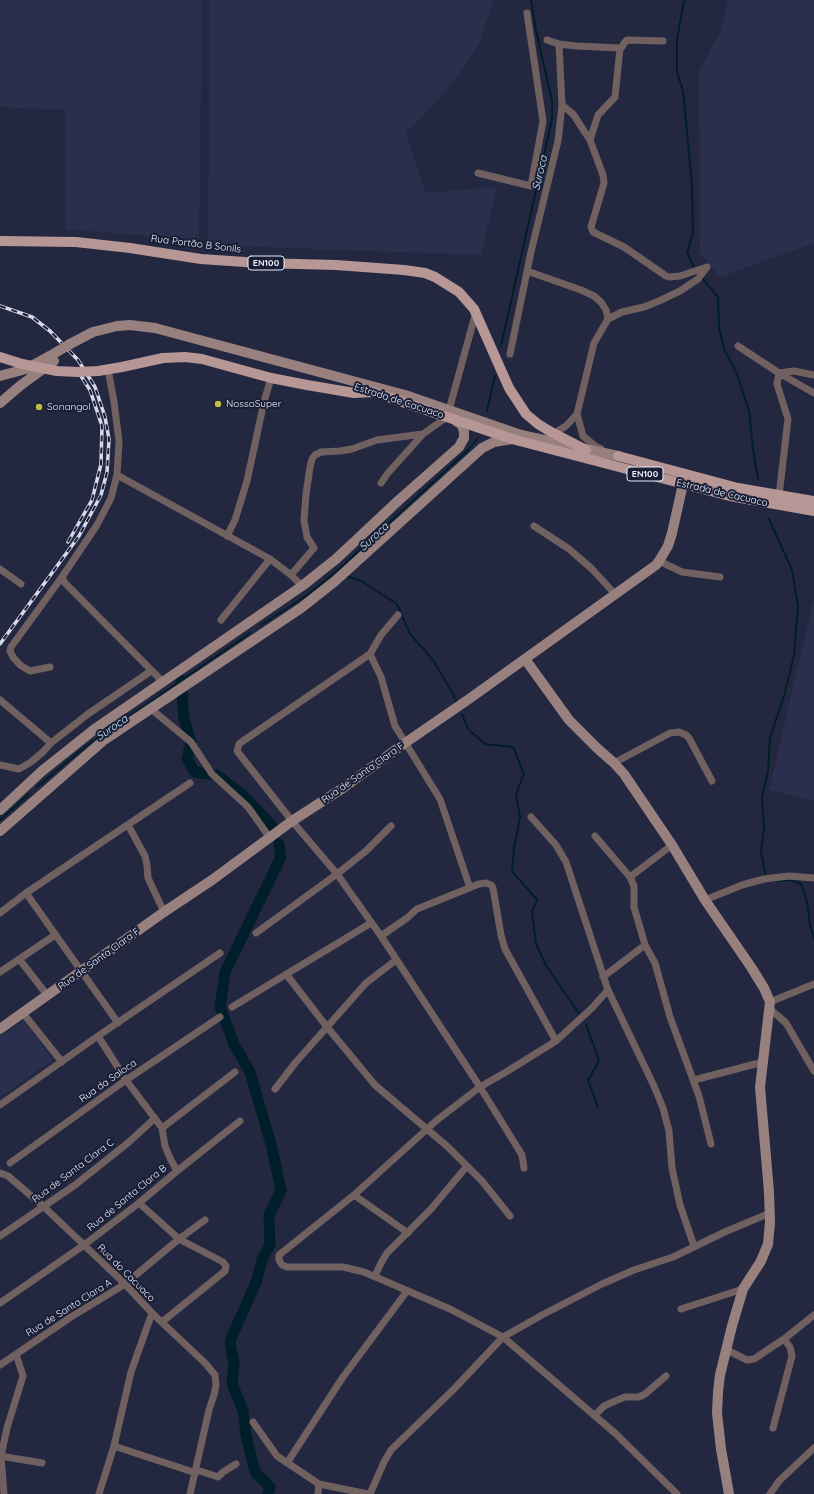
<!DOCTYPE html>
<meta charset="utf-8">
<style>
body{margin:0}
canvas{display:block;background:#232840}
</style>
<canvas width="814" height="1494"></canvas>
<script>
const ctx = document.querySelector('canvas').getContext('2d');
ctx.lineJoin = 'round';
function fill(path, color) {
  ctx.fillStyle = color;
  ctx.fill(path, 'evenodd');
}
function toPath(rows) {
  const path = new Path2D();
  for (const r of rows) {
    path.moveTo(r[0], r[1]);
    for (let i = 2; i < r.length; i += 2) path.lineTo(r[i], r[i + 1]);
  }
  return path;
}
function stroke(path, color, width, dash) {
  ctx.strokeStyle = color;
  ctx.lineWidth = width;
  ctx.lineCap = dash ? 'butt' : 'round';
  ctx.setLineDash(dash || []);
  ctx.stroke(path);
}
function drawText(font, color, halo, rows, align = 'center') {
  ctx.font = font + ' Quicksand,sans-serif';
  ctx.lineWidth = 4;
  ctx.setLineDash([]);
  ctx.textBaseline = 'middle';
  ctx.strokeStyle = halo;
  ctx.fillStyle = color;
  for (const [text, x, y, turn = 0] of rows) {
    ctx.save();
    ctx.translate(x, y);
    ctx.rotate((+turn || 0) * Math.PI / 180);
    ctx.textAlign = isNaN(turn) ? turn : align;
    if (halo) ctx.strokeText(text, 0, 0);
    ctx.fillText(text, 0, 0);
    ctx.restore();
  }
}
fill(toPath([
 [0,0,202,0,199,240,65,229,66,110,0,107],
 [210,0,494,0,479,44,446,91,406,133,426,193,497,187,481,255,208,245],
 [728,0,814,0,814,243,720,277,700,253,699,71,722,28],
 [814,599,814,801,769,790],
 [24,1020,53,1060,0,1097,0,1037]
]), '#292f4d');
stroke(toPath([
 [684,0,677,40,677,72,683,91,692,184,693,234,687,252,695,270],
 [702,278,718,297,719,328,725,351,737,374,749,411,753,449,758,479],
 [501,346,552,119,552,101,536,30,531,0],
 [487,411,495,376],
 [347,576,363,582,397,604,410,634,433,660,452,692,457,703],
 [261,625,306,596,337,571,470,448,478,438],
 [462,714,468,729,485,744,513,747,524,774,516,794,520,817,514,849,512,871,537,900,532,912,536,944,547,967,580,1015],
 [37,787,85,747,250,633],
 [0,820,29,794],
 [766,877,761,852,764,828,762,797,768,771,770,737,784,696,794,656,798,606,792,570,769,519],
 [777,881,791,880,801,884,807,902,810,925,814,939],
 [586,1024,599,1061,588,1080,598,1107]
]), '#001e29', 2);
stroke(toPath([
 [181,680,184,719,191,742,187,759,195,772,217,775,243,795,273,827],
 [268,1494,270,1487,255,1472,246,1435,243,1410,232,1384,234,1364,230,1341,257,1280,262,1259,270,1245,269,1215,281,1191,272,1148,250,1072,234,1044,220,1007,225,972,281,857,279,844]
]), '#001e29', 11);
stroke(toPath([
 [547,40,559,44],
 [663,41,627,40,624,43,622,47,620,48,576,46,559,44,562,105,573,114,590,140,603,175,604,183,591,227,593,232,624,247,666,276,669,277,680,276,707,267],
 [590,140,598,115,615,97,620,48],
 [478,173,531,186,543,121,527,13],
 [527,271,581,290,594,296,601,302,606,310,608,319],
 [738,346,779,373,777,384,788,419,779,496],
 [510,354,531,252,558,141,562,105],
 [108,369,114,402,119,441,117,475,111,498,97,525,62,577,65,583,163,682],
 [779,373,814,393],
 [779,373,794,371,814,375],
 [449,410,476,312],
 [577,414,583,436,595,446,601,449],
 [551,432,556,432,566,426,577,414,594,343,608,319,622,312,644,307,659,301,680,291,698,279,707,267],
 [117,475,270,559,291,575,302,586],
 [381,483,388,473,423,434,447,417],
 [534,526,569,549,592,569,615,594],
 [227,536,235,520,247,481,264,402,271,378],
 [659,561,682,572,720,577],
 [0,569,21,584],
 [291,575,314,548,307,537,304,520,306,494,310,467,312,459,315,455,321,452,340,451,352,449,377,440,423,434],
 [398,615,381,635,370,654,243,741,239,744,237,751,292,821,337,874,381,936,480,1087,522,1155,524,1168],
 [221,620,270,559],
 [370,654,381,677,395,726,440,799,470,888],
 [50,667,30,671,20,665,13,657,10,651,11,647,62,577],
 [0,700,51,743],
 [151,709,191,742,212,774,248,807,270,838],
 [614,763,670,733,679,732,686,735,689,738,712,781],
 [0,765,19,769,31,762,43,752,51,743,88,714,151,671],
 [531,817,556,845,566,862,608,990,654,1086,663,1108,669,1131,672,1168,680,1205,694,1246],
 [128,825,145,856,147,865,148,878,164,912],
 [595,836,630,877],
 [672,845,630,877,634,886,634,907,645,945,655,963,670,1017,699,1096,711,1144],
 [26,893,118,1023],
 [705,900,742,885,764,879,789,876,814,878],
 [0,913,26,893,190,783],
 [256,933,337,874,366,851,391,826],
 [381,936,407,918,417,909,479,884,486,883,491,885,493,888,501,935,505,949,556,1041],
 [19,959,48,996],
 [0,972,55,935],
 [286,974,327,1027,375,1085,448,1147,482,1181,510,1216],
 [603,977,645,945],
 [608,990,592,1008,556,1041,506,1072,480,1087,437,1120,354,1195,279,1255,279,1260,282,1265,287,1267,343,1267,364,1272,450,1309,503,1337,616,1434,677,1494],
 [770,1002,814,984],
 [232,1007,371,923],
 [770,1009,786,1023,814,1071],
 [23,1013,62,1062],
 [98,1036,126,1080,162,1128,165,1146,170,1158,177,1171],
 [694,1080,763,1062],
 [275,1089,296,1062,366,983,396,960],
 [0,1105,98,1036,220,953],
 [162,1128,235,1072],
 [10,1163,126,1080,220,1017],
 [0,1173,8,1176,43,1206,125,1284,152,1313,205,1363,215,1375,216,1385,214,1395,209,1410,190,1494],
 [354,1195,408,1233],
 [139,1203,179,1239,223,1262,226,1266,225,1271,162,1322],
 [0,1236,75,1185,129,1142,155,1118],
 [375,1276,381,1263,387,1253,431,1209,467,1166],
 [0,1303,84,1245,139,1203,177,1171,240,1121],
 [681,1309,743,1289],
 [727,1350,747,1360,754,1359,784,1339,814,1315],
 [0,1365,71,1317,125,1284,179,1239,205,1220],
 [595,1415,604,1406,615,1401,625,1397,639,1397,645,1394,666,1376],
 [253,1422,277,1456,319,1484,368,1494],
 [773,1428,792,1356,790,1347,784,1339],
 [114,1446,196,1473],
 [0,1456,42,1463],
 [287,1463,343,1377,407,1291],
 [197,1470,218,1477,223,1472,236,1464],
 [4,1494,1,1456,7,1428,23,1376,16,1354],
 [99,1494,114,1446,131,1372,152,1313],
 [318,1494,319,1484],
 [370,1494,384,1462,391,1450,454,1389,503,1337,542,1315,602,1284,634,1270,673,1257,727,1231,770,1213],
 [770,1494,779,1481,814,1448]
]), '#706160', 7);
stroke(toPath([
 [70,344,93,332,117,326,130,325,155,328,405,395,521,435,618,456],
 [0,376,26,369,50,356],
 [0,403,21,385,54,361],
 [525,659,569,720,597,748,614,763,624,774,672,845,705,900,751,967,764,988,770,1002,760,1087,769,1192,770,1222,768,1244,761,1261,743,1289,732,1326,720,1375,718,1392,717,1413,721,1449,729,1494],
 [0,810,42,771,96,728,302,586,336,559,399,500,459,447,464,438,464,432,462,425,456,421],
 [0,831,104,740,301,608,334,582,482,448,494,442,512,439],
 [0,1029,164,912,212,880,292,821,343,788,405,743,469,699,656,565,659,561,668,546,672,533,683,484]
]), '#98807f', 10);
stroke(toPath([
 [0,241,76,242,130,248,201,259,259,263,336,265,404,270,425,273,435,277,459,292,474,309,509,388,526,414,538,424,551,432,586,450],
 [163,358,185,357,202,359,271,378,307,385,354,393,373,392,512,439,730,496,814,511],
 [618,456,738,488,814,501]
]), '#b79796', 10);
const rail = toPath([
 [0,306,32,317,50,331,78,360,95,387,105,417,109,439,107,472,101,495,79,536,0,644],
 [68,542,92,500,101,464,102,426,90,390,81,376]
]);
stroke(rail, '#d5d9ea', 3.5);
stroke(rail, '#191e35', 2, [6]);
stroke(toPath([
 [50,356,70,344]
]), '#98807f', 10);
stroke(toPath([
 [0,357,22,364,57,371,78,372,98,371,122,367,163,358]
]), '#b79796', 10);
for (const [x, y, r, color] of [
 [218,404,4,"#bfbe42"],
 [39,407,4,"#bfbe42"]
]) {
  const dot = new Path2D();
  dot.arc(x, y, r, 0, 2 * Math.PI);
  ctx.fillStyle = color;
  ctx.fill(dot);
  stroke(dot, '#191e35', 1.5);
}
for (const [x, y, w] of [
 [266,263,36],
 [645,474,36]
]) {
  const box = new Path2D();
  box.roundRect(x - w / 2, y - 7, w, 14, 3);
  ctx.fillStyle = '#191e35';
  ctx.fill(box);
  stroke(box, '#e9edfd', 1);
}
drawText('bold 9px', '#e9edfd', null, [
 ["EN100",266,263],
 ["EN100",645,474]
]);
drawText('10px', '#e9edfd', '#191e35', [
 ["Rua Portão B Sonils",196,244,7],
 ["Estrada de Cacuaco",399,401,18],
 ["Estrada de Cacuaco",722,493,13],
 ["Rua de Santa Clara F",363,773,-35],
 ["Rua de Santa Clara F",99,959,-36],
 ["Rua da Saloca",108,1081,-35],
 ["Rua de Santa Clara C",73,1171,-37],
 ["Rua de Santa Clara B",127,1198,-39],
 ["Rua do Cacuaco",126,1273,45],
 ["Rua de Santa Clara A",69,1308,-32]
]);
drawText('10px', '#e9edfd', '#191e35', [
 ["NossoSuper",226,404],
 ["Sonangol",47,407]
], 'left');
drawText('italic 11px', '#c7eaf8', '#191e35', [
 ["Suroca",540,173,-77],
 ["Suroca",374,537,-43],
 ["Suroca",112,728,-35]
]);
</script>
